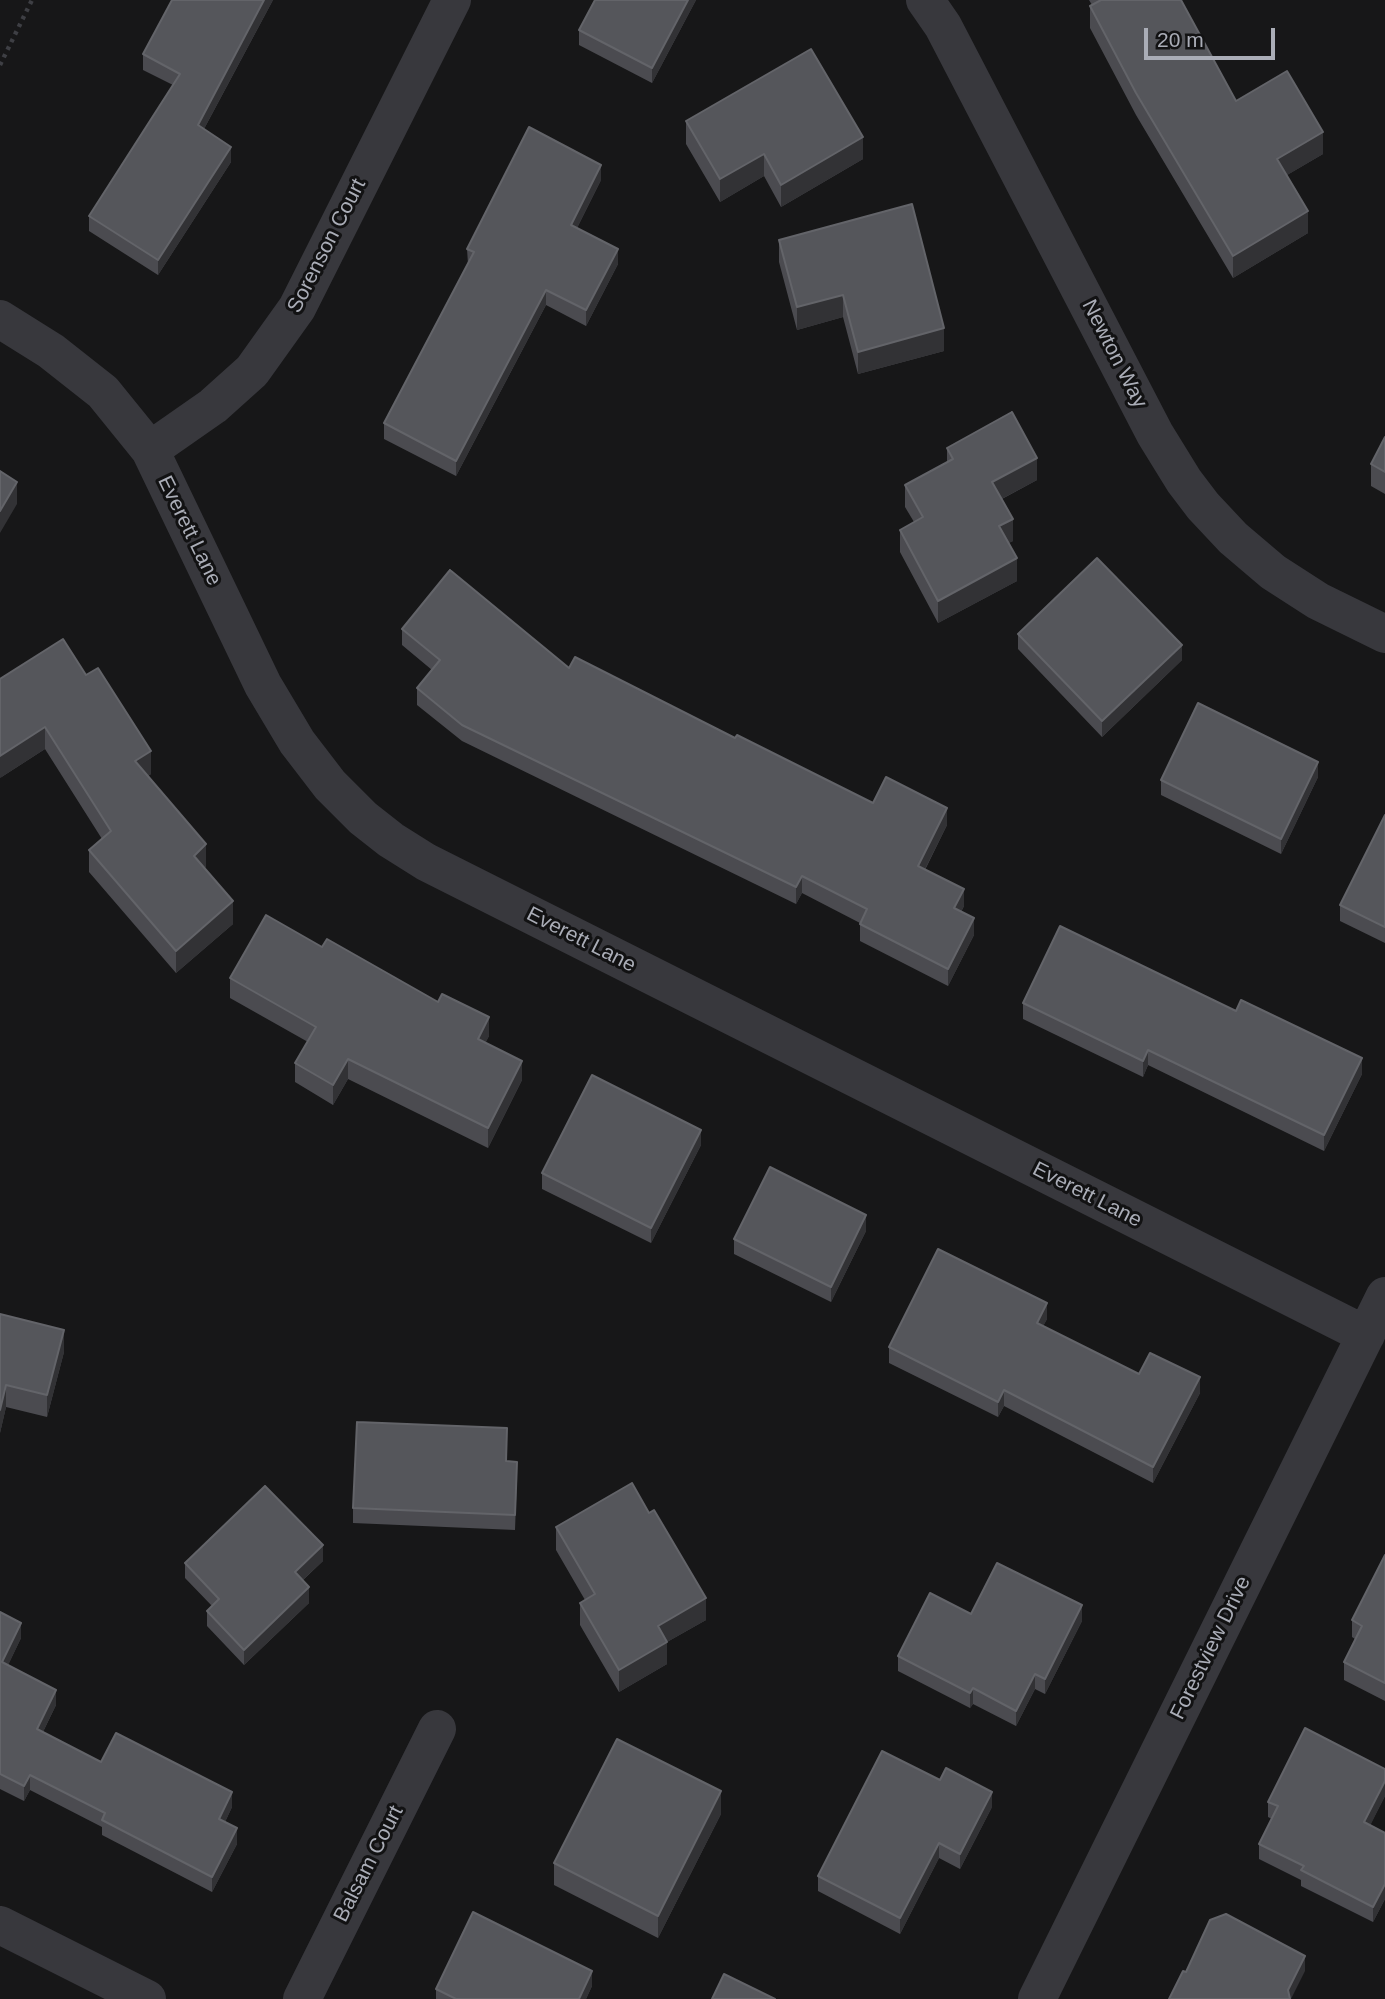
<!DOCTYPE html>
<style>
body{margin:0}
#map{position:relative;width:1385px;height:1999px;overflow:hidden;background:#171718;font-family:Helvetica,sans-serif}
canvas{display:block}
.scale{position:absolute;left:1144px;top:28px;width:131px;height:32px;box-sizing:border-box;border:4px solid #aaadb7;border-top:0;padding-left:9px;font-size:21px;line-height:24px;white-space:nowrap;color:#aaadb7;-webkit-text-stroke:5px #121213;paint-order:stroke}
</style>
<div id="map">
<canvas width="1385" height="1999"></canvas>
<div class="scale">20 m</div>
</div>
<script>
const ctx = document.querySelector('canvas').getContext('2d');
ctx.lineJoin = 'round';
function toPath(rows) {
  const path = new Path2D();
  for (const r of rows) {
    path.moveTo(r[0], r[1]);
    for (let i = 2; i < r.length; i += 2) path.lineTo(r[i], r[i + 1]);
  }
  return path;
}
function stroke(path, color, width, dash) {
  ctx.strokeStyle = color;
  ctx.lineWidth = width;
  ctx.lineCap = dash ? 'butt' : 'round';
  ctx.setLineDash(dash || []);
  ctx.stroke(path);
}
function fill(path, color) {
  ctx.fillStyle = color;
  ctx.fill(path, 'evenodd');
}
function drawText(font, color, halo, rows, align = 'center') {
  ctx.font = font + ' Helvetica,sans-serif';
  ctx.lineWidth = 6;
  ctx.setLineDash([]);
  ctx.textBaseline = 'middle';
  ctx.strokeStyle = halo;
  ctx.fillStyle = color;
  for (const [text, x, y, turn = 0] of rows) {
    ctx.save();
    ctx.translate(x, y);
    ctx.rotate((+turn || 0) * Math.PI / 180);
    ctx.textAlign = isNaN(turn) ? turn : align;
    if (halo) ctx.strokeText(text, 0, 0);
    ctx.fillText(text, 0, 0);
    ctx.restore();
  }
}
stroke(toPath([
 [0,65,32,0]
]), '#3e3f44', 4.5, [3.5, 5]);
stroke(toPath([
 [925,0,943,26,1155,434,1184,481,1203,506,1233,538,1273,572,1318,601,1385,634],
 [0,319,51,351,103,392,150,450,263,685,297,742,330,785,363,818,391,840,426,862,1366,1335],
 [150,450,213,406,252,371,297,308,452,0],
 [0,1925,147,1999],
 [302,1999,437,1729],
 [1037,1999,1385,1296]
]), '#38383d', 38);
fill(toPath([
 [172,0,273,0,204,129,231,162,158,275,89,231,89,216,173,85,143,70,143,54],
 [595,0,696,0,652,83,579,45,579,30],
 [1089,0,1181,0,1236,101,1323,154,1287,175,1308,233,1233,278,1136,115,1090,28,1090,6,1092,5],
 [686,121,863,159,781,207,764,176,720,202,686,144],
 [601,180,577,228,618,264,586,326,546,305,456,476,384,439,384,423,468,264,467,249],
 [779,240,944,351,858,374,843,317,797,330,779,262],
 [1385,437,1385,494,1371,486,1371,464],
 [947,448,1037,480,1002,499,1013,541,1008,543,1017,581,938,623,900,552,900,530,914,522,905,507,905,485,947,462],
 [402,629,569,668,735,738,873,803,947,825,925,870,964,906,961,912,974,935,948,986,860,941,860,923,802,893,796,904,462,741,417,705,417,688,432,670,402,645],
 [1018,634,1182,660,1102,737,1018,649],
 [86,675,151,774,148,776,206,867,204,868,233,924,176,973,89,872,89,850,102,839,45,749,0,778],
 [1318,777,1281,854,1161,795,1161,780],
 [1385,815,1385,943,1340,921,1340,905],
 [322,947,489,1036,485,1043,522,1080,488,1148,348,1079,333,1105,295,1082,295,1063,308,1042,230,998,230,978],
 [1023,1003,1362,1074,1324,1151,1148,1065,1143,1077,1023,1019],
 [701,1145,651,1243,542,1189,542,1173],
 [866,1231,831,1302,734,1254,734,1239],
 [0,1314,64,1352,47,1417,6,1407,0,1433],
 [1047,1319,1043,1326,1139,1374,1200,1393,1153,1483,1004,1406,998,1417,889,1363,889,1347],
 [507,1461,517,1477,515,1530,353,1523,353,1508],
 [556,1527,706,1620,667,1642,667,1664,619,1692,580,1625,580,1603,585,1600,556,1550],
 [1385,1555,1385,1701,1344,1680,1344,1662,1355,1639,1352,1637,1352,1620],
 [323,1561,303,1580,309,1603,244,1665,207,1626,207,1611,212,1606,185,1578,185,1563],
 [0,1612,21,1638,8,1665,56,1705,43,1732,101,1762,232,1807,225,1822,237,1844,212,1892,102,1835,102,1827,30,1790,24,1801,0,1789],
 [1082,1621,1045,1694,1035,1689,1016,1726,973,1704,970,1708,898,1671,898,1656],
 [1385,1769,1385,1796,1370,1825,1385,1833,1385,1899,1373,1922,1301,1886,1301,1880,1259,1859,1259,1844,1272,1819,1268,1817,1268,1802],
 [992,1807,960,1869,939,1858,900,1934,818,1891,818,1876],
 [721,1814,658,1938,554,1885,554,1863],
 [592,1986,586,1999,436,1999,436,1989]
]), '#4b4b50');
fill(toPath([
 [264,0,273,0,198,140,198,125],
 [688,0,696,0,652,83,652,68],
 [1323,132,1323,154,1277,181,1277,159],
 [863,137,863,159,781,207,781,185],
 [231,147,231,162,158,275,158,260],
 [764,154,764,176,720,202,720,179],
 [601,165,601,180,571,240,571,225],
 [1308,211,1308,233,1233,278,1233,256],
 [618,249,618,264,586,326,586,310],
 [546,290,546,305,456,476,456,461],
 [843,295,843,317,797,330,797,307],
 [944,328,944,351,858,374,858,352],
 [1037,458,1037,480,992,504,992,482],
 [17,482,17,504,0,533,0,511],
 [1013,519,1013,541,999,548,999,526],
 [1017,558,1017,581,938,623,938,601],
 [1182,645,1182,660,1102,737,1102,721],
 [45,727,45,749,0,778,0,756],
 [151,751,151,774,135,784,135,761],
 [1318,762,1318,777,1281,854,1281,839],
 [947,808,947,825,918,883,918,866],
 [206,844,206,867,194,878,194,856],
 [802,876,802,893,796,904,796,887],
 [964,889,964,906,954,925,954,908],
 [233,901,233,924,176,973,176,951],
 [974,918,974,935,948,986,948,969],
 [489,1017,489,1036,478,1058,478,1039],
 [1148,1050,1148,1065,1143,1077,1143,1061],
 [1362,1058,1362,1074,1324,1151,1324,1135],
 [348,1059,348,1079,333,1105,333,1085],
 [522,1061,522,1080,488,1148,488,1128],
 [701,1130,701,1145,651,1243,651,1228],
 [866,1215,866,1231,831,1302,831,1287],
 [1047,1303,1047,1319,1037,1338,1037,1323],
 [64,1330,64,1352,47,1417,47,1395],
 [1200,1377,1200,1393,1153,1483,1153,1467],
 [6,1385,6,1407,0,1433,0,1410],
 [1004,1390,1004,1406,998,1417,998,1402],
 [323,1545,323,1561,295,1587,295,1572],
 [309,1587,309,1603,244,1665,244,1650],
 [706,1598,706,1620,667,1642,667,1664,619,1692,619,1670,658,1626],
 [1082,1605,1082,1621,1045,1694,1045,1679],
 [21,1623,21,1638,2,1678,2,1662],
 [1035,1674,1035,1689,1016,1726,1016,1711],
 [973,1688,973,1704,970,1708,970,1693],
 [56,1690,56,1705,37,1744,37,1729],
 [30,1775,30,1790,24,1801,24,1786],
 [1385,1781,1385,1796,1364,1838,1364,1822],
 [721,1791,721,1814,658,1938,658,1916],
 [232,1792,232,1807,219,1835,219,1819],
 [992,1792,992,1807,960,1869,960,1854],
 [237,1828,237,1844,212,1892,212,1877],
 [939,1843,939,1858,900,1934,900,1918],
 [1385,1884,1385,1899,1373,1922,1373,1907],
 [1305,1956,1305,1971,1291,1999,1288,1999,1288,1990],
 [592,1971,592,1986,586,1999,579,1999]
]), '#323235');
const building = toPath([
 [172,0,264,0,198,125,231,147,158,260,89,216,180,74,143,54,172,0],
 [595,0,688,0,652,68,579,30,595,0],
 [1101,0,1181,0,1236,101,1287,71,1323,132,1277,159,1308,211,1233,256,1136,93,1090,6,1101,0],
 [811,49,863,137,781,185,764,154,720,179,686,121,811,49],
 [529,127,601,165,571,225,618,249,586,310,546,290,456,461,384,423,474,252,467,249,529,127],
 [912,204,944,328,858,352,843,295,797,307,779,240,912,204],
 [1012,412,1037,458,992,482,1013,519,999,526,1017,558,938,601,900,530,923,517,905,485,953,459,947,448,1012,412],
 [1385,437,1385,472,1371,464,1385,437],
 [0,471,17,482,0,511,0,471],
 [1097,558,1182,645,1102,721,1018,634,1097,558],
 [450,570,569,668,575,657,735,738,737,735,873,803,886,777,947,808,918,866,964,889,954,908,974,918,948,969,860,924,867,909,802,876,796,887,462,725,417,688,440,660,402,629,450,570],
 [63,639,86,675,98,668,151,751,135,761,206,844,194,856,233,901,176,951,89,850,111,831,45,727,0,756,0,679,63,639],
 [1198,703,1318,762,1281,839,1161,780,1198,703],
 [1385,815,1385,927,1340,905,1385,815],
 [266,915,322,947,327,939,438,1002,442,994,489,1017,478,1039,522,1061,488,1128,348,1059,333,1085,295,1063,316,1027,230,978,266,915],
 [1060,926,1236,1011,1241,1000,1362,1058,1324,1135,1148,1050,1143,1061,1023,1003,1060,926],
 [592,1075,701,1130,651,1228,542,1173,592,1075],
 [770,1167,866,1215,831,1287,734,1239,770,1167],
 [938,1249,1047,1303,1037,1323,1139,1374,1150,1353,1200,1377,1153,1467,1004,1390,998,1402,889,1347,938,1249],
 [0,1314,64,1330,47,1395,6,1385,0,1410,0,1314],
 [357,1422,507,1428,506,1461,517,1462,515,1515,353,1508,357,1422],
 [632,1483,649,1513,654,1510,706,1598,658,1626,667,1642,619,1670,580,1603,595,1594,556,1527,632,1483],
 [265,1486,323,1545,295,1572,309,1587,244,1650,207,1611,219,1599,185,1563,265,1486],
 [1385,1555,1385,1683,1344,1662,1362,1626,1352,1620,1385,1555],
 [997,1563,1082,1605,1045,1679,1035,1674,1016,1711,973,1688,970,1693,898,1656,930,1593,971,1614,997,1563],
 [0,1612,21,1623,2,1662,56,1690,37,1729,101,1762,116,1733,232,1792,219,1819,237,1828,212,1877,102,1820,105,1813,30,1775,24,1786,0,1774,0,1612],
 [1305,1728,1385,1769,1385,1781,1364,1822,1385,1833,1385,1884,1373,1907,1301,1870,1304,1866,1259,1844,1278,1806,1268,1802,1305,1728],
 [617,1739,721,1791,658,1916,554,1863,617,1739],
 [882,1751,940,1780,946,1768,992,1792,960,1854,939,1843,900,1918,818,1876,882,1751],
 [473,1912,592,1971,579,1999,456,1999,436,1989,473,1912],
 [1226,1914,1305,1956,1288,1990,1290,1999,1169,1999,1183,1971,1186,1972,1210,1920,1226,1914],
 [724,1974,775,1999,712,1999,724,1974]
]);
fill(building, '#55565b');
stroke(building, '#636469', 2);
drawText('21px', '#aaadb7', '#121213', [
 ["Sorenson Court",327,246,-63],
 ["Newton Way",1114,354,63],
 ["Everett Lane",189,531,64],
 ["Everett Lane",581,940,27],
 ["Everett Lane",1087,1195,27],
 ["Forestview Drive",1211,1648,-64],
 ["Balsam Court",369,1864,-63]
]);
</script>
